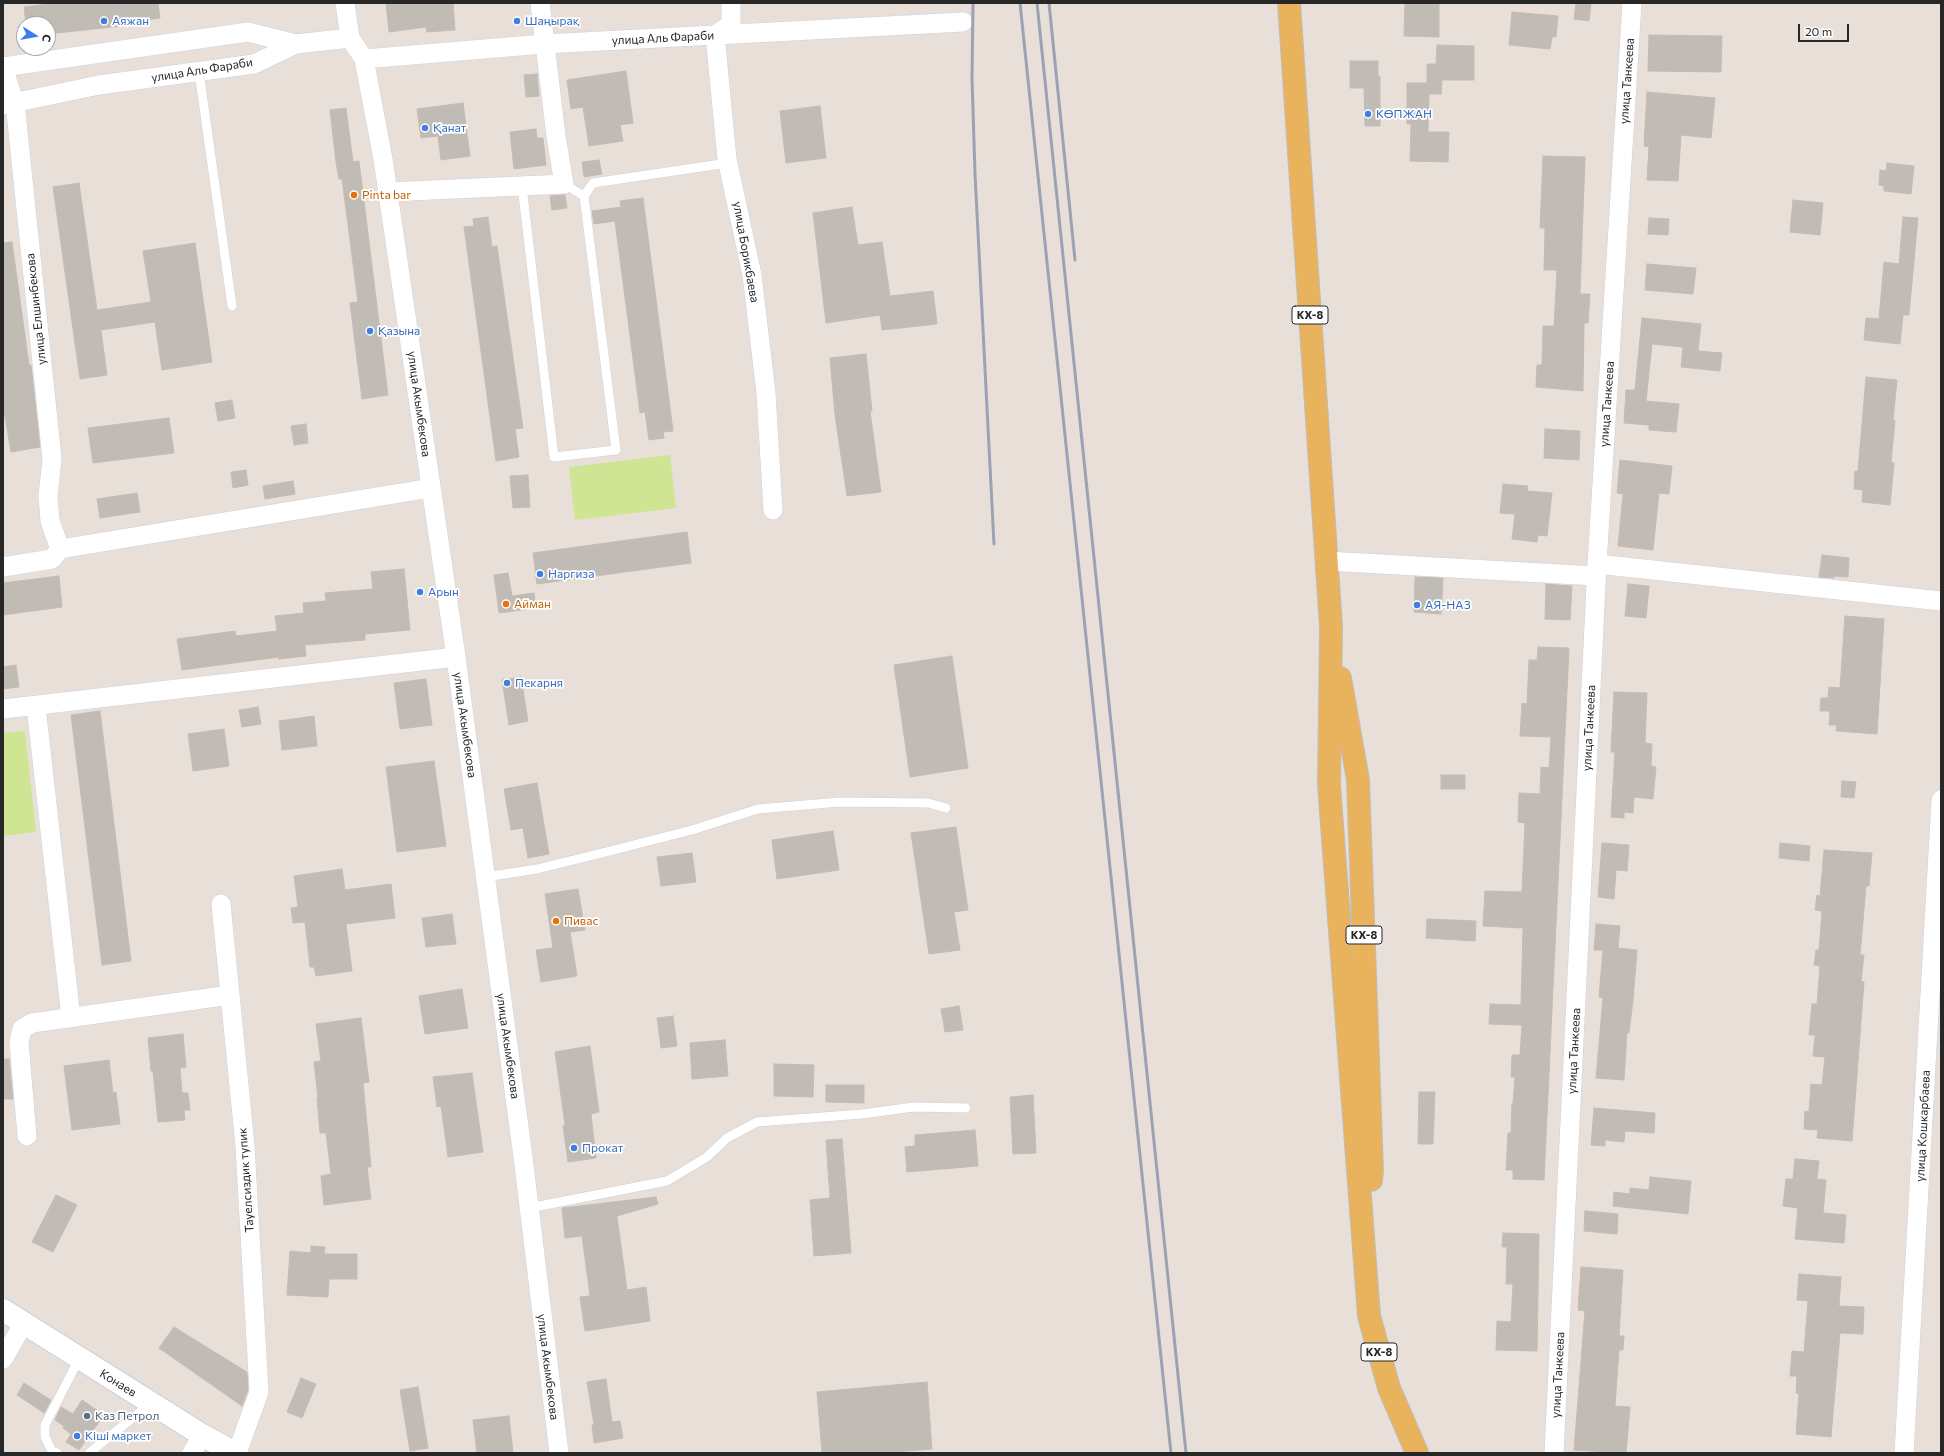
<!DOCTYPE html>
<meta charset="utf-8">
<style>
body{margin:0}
#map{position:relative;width:1944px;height:1456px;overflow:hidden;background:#e9dfd9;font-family:Commissioner,sans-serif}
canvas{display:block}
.frame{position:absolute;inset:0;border:4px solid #272727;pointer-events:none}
.north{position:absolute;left:16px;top:16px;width:40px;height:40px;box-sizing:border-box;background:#fff;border:1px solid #a9a9a9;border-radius:50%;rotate:101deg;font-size:11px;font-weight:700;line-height:16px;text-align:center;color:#272727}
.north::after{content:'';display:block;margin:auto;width:14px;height:18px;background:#3f7bf0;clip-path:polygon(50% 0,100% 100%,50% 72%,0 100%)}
.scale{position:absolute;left:1798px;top:24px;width:51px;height:18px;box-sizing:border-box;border:2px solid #272727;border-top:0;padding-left:5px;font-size:12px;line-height:14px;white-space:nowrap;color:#272727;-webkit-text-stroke:3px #fff;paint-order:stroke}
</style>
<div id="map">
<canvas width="1944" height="1456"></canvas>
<div class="frame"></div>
<div class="north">С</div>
<div class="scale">20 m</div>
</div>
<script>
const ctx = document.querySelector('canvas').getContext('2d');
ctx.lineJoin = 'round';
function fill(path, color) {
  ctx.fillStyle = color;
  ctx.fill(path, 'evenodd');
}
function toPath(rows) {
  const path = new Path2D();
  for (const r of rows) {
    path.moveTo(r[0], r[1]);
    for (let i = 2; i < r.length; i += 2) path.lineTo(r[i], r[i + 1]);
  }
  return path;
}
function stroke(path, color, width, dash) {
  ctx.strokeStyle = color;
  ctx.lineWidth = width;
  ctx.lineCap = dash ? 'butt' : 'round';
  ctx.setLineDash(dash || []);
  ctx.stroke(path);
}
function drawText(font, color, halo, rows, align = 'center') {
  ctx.font = font + ' Commissioner,sans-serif';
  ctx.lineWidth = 3.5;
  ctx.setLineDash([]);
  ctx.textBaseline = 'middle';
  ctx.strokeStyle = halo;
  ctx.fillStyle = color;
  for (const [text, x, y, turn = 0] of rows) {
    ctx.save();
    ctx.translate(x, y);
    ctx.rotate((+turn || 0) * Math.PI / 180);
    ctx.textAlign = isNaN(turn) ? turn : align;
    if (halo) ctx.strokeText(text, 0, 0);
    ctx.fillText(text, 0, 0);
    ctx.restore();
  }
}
fill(toPath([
 [670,455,676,508,575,520,569,467],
 [25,731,36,832,3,836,3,733]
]), '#cfe593');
const building = toPath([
 [57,3,158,3,160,18,121,23,122,26,48,34,48,24,26,24,24,7,57,3],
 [386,3,453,3,455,30,427,32,426,27,389,32,386,3],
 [1405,3,1439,3,1439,37,1404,36,1405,3],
 [1576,3,1591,3,1589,21,1574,19,1576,3],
 [1512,12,1558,16,1556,37,1552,37,1550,49,1509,45,1512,12],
 [1649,35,1722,36,1721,72,1648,71,1649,35],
 [1437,45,1474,46,1474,80,1442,80,1441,94,1429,94,1428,132,1449,132,1448,162,1410,161,1411,124,1407,124,1407,83,1427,83,1427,64,1436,64,1437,45],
 [1350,61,1378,61,1378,76,1380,76,1380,126,1365,126,1364,88,1350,88,1350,61],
 [626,71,633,123,620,125,623,141,589,146,583,107,571,109,567,80,626,71],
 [537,74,539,96,526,97,524,75,537,74],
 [1647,92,1715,98,1711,138,1681,135,1678,181,1647,180,1649,147,1644,146,1647,92],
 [463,103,470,156,441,160,438,136,421,138,417,109,463,103],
 [820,106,826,158,786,163,780,111,820,106],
 [346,108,353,162,359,161,388,395,362,399,350,303,358,302,342,179,339,179,336,162,330,110,346,108],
 [536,129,537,138,543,138,546,165,514,169,510,132,536,129],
 [1543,156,1585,157,1580,294,1590,294,1588,323,1584,323,1583,391,1536,387,1537,365,1542,365,1543,326,1554,326,1557,270,1544,270,1545,228,1540,228,1543,156],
 [599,160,602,174,584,177,582,162,599,160],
 [1887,163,1914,166,1911,194,1884,191,1884,186,1879,185,1880,170,1886,171,1887,163],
 [79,183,97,310,151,302,143,251,195,243,212,362,162,370,155,322,101,330,107,375,80,379,53,187,79,183],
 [565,195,567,208,552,210,550,196,565,195],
 [643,198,673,431,663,432,664,438,649,440,645,412,640,413,615,221,594,224,592,211,621,207,620,201,643,198],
 [1793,200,1823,203,1820,235,1790,232,1793,200],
 [852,207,858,245,882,242,890,296,933,291,937,324,882,330,880,315,826,323,813,213,852,207],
 [488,217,492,247,497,246,523,428,515,429,519,457,496,461,464,227,474,226,473,219,488,217],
 [1903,217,1918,218,1909,315,1903,315,1900,344,1864,340,1866,318,1879,319,1884,262,1899,264,1903,217],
 [1649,218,1669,219,1668,235,1648,234,1649,218],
 [12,242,29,365,31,365,40,447,11,452,5,416,3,416,3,243,12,242],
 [1647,264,1696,268,1693,294,1645,290,1647,264],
 [1642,318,1701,324,1698,351,1722,353,1720,371,1681,367,1683,347,1652,344,1646,401,1679,404,1676,432,1649,430,1649,425,1624,423,1626,390,1635,390,1642,318],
 [866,354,872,411,870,411,881,492,847,496,835,415,830,358,866,354],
 [1866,377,1897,380,1893,420,1895,420,1891,462,1894,463,1890,505,1862,502,1863,490,1854,489,1855,471,1858,471,1866,377],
 [232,400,235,418,218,421,215,403,232,400],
 [169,418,174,453,93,463,88,428,169,418],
 [306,424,308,443,294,445,291,426,306,424],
 [1545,429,1580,431,1579,460,1544,458,1545,429],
 [1620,460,1672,466,1669,494,1659,493,1653,550,1618,546,1623,494,1617,493,1620,460],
 [246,470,248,485,233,488,231,472,246,470],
 [528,475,530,507,513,508,510,476,528,475],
 [293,481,295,494,265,499,263,486,293,481],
 [1503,484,1528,486,1527,491,1552,493,1547,536,1538,535,1537,542,1512,539,1515,514,1500,513,1503,484],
 [137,493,140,512,100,518,97,499,137,493],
 [687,532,691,563,537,584,533,553,687,532],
 [1822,555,1849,558,1848,577,1834,576,1834,578,1819,577,1822,555],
 [404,569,410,630,365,634,365,640,305,645,306,656,279,659,279,657,182,670,177,639,235,631,236,636,277,631,275,616,304,613,303,603,326,601,325,593,373,589,371,572,404,569],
 [508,573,512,596,534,593,536,608,499,613,494,575,508,573],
 [59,576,62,607,3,615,3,583,59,576],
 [1415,577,1443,578,1441,614,1414,612,1415,577],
 [1546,584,1572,586,1570,620,1545,619,1546,584],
 [1628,584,1649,586,1646,618,1625,616,1628,584],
 [1845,616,1884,619,1877,734,1836,731,1837,725,1829,725,1830,711,1820,711,1821,698,1828,698,1829,687,1840,688,1845,616],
 [1538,647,1569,648,1544,1180,1513,1179,1513,1170,1506,1170,1508,1133,1511,1133,1512,1103,1513,1103,1515,1077,1511,1077,1512,1055,1520,1055,1522,1025,1489,1024,1490,1004,1521,1005,1523,928,1483,926,1485,891,1522,892,1525,823,1518,822,1519,793,1540,794,1541,767,1549,768,1551,737,1520,736,1522,703,1527,704,1529,660,1537,660,1538,647],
 [952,656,968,768,910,777,894,665,952,656],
 [16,665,19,687,3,689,3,667,16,665],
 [521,677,528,721,509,725,502,680,521,677],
 [426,679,432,725,400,729,394,683,426,679],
 [1614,692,1647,693,1645,743,1652,744,1651,766,1656,767,1653,799,1634,797,1633,813,1624,812,1624,818,1611,817,1615,752,1611,752,1614,692],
 [258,707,261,724,242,727,239,710,258,707],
 [100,711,131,961,102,965,71,715,100,711],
 [314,716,317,746,282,750,279,721,314,716],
 [224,729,229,766,193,771,188,734,224,729],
 [434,761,446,846,397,852,386,767,434,761],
 [1441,775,1465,775,1465,789,1441,789,1441,775],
 [1842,781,1856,782,1854,798,1841,797,1842,781],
 [537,783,549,854,528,858,523,828,511,830,504,789,537,783],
 [956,827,968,910,954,912,960,950,929,954,911,833,956,827],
 [833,831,839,870,777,879,772,840,833,831],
 [1602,843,1629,845,1627,871,1616,870,1614,899,1598,897,1602,843],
 [1780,843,1810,846,1809,861,1779,858,1780,843],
 [1824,850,1872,853,1869,886,1866,886,1860,955,1864,955,1861,981,1864,982,1852,1141,1817,1138,1818,1130,1804,1129,1805,1111,1809,1112,1811,1084,1822,1085,1825,1057,1813,1056,1815,1035,1809,1035,1812,1004,1817,1004,1820,966,1814,965,1816,950,1819,950,1822,911,1815,910,1817,895,1820,896,1824,850],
 [692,853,696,882,661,886,657,857,692,853],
 [342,869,345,890,391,884,395,918,346,924,352,971,316,976,314,967,310,967,305,922,293,923,291,908,298,907,294,876,342,869],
 [578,889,585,930,570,932,577,976,541,982,536,950,553,948,545,894,578,889],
 [452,914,456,944,426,947,422,918,452,914],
 [1427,919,1476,921,1475,941,1426,938,1427,919],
 [1596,924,1620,926,1618,948,1637,950,1633,1000,1629,1033,1627,1032,1624,1080,1596,1078,1603,998,1599,997,1603,950,1594,950,1596,924],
 [462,989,468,1028,425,1034,419,996,462,989],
 [959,1006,963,1030,945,1032,941,1009,959,1006],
 [673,1016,677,1046,661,1048,657,1018,673,1016],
 [361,1018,369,1082,363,1083,371,1167,367,1167,371,1199,324,1205,321,1176,331,1174,326,1133,320,1133,317,1098,318,1098,314,1062,321,1061,316,1024,361,1018],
 [183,1034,186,1067,180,1068,182,1093,188,1093,190,1110,184,1110,185,1120,158,1122,153,1071,151,1071,148,1038,183,1034],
 [725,1040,728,1076,692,1079,690,1043,725,1040],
 [590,1046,599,1112,591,1114,596,1158,568,1162,563,1126,565,1125,555,1052,590,1046],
 [3,1059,9,1059,13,1099,3,1099,3,1059],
 [109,1060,113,1093,116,1092,120,1124,72,1130,64,1066,109,1060],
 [774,1064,814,1065,813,1097,774,1096,774,1064],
 [472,1073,483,1152,448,1157,441,1106,437,1107,433,1077,472,1073],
 [826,1085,864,1085,864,1103,826,1102,826,1085],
 [1419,1092,1435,1092,1433,1144,1418,1144,1419,1092],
 [1033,1095,1036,1153,1013,1154,1010,1097,1033,1095],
 [1594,1108,1655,1113,1654,1133,1625,1131,1624,1142,1605,1140,1605,1146,1591,1145,1594,1108],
 [975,1130,978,1166,907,1172,905,1147,915,1146,915,1135,975,1130],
 [842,1139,851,1253,814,1256,810,1200,830,1198,826,1140,842,1139],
 [1795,1159,1819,1161,1817,1179,1826,1180,1823,1213,1846,1215,1844,1243,1795,1239,1798,1208,1783,1206,1786,1179,1793,1179,1795,1159],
 [1650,1177,1691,1181,1688,1214,1613,1206,1614,1192,1630,1194,1630,1188,1649,1190,1650,1177],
 [56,1195,77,1205,53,1252,32,1242,56,1195],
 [656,1197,658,1204,617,1216,627,1290,646,1287,650,1321,585,1331,580,1297,590,1296,582,1236,565,1238,562,1208,656,1197],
 [1585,1211,1618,1214,1617,1234,1584,1231,1585,1211],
 [1503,1233,1539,1234,1537,1351,1496,1350,1497,1321,1511,1322,1513,1284,1506,1284,1507,1247,1502,1247,1503,1233],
 [311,1246,325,1247,324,1254,357,1254,357,1279,329,1279,328,1297,287,1295,290,1251,311,1253,311,1246],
 [1581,1267,1623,1270,1619,1336,1624,1336,1623,1350,1619,1350,1615,1406,1630,1407,1626,1453,1574,1450,1585,1311,1578,1310,1581,1267],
 [1799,1274,1841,1277,1839,1306,1864,1307,1863,1334,1840,1333,1831,1437,1796,1434,1799,1393,1796,1393,1797,1376,1790,1376,1792,1351,1804,1352,1808,1301,1797,1300,1799,1274],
 [174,1327,247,1372,248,1390,242,1406,159,1348,174,1327],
 [301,1378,316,1384,302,1418,287,1412,301,1378],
 [606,1379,612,1422,620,1421,623,1438,594,1443,592,1425,594,1425,587,1382,606,1379],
 [927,1382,932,1449,883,1453,822,1453,817,1392,927,1382],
 [24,1383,51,1400,44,1413,17,1395,24,1383],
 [418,1387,428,1448,410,1451,400,1390,418,1387],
 [82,1400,104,1415,79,1450,66,1442,71,1434,63,1428,64,1426,55,1420,61,1407,73,1414,82,1400],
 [509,1416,513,1453,477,1453,473,1420,509,1416]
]);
fill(building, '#c1bbb5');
stroke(building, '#c4bbb3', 1);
const service = toPath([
 [199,72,232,306],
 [522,186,554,457,616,450,584,196,564,184],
 [584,196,593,183,728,163],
 [485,877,537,869,610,851,692,830,758,809,840,802,928,803,946,808],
 [529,1208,667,1181,707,1157,727,1138,757,1122,862,1114,914,1107,966,1108],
 [57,1453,52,1451,45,1437,45,1425,79,1359],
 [89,1453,150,1404]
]);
const minor = toPath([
 [345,3,350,38,364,59,383,159,456,657,523,1157,559,1453],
 [731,3,731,24,715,35,727,159,752,275,766,393,773,510],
 [364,59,544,44,963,22],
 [3,67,248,32,296,44],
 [3,68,15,103,52,459,48,496,50,521,60,549],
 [3,105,99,85,254,64,296,44,350,38],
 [388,192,564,184,556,136,540,3],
 [1327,561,1596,576],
 [1597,564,1941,601],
 [3,567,52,559,60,549,431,488],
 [36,706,71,1018],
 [3,709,456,657],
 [221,904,245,1146,259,1392,237,1453],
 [27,1136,19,1042,22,1029,32,1023,230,995],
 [3,1359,24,1323],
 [192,1453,202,1435],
 [1554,1453,1597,564,1632,3],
 [1904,1453,1941,800]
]);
const secondary = toPath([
 [3,1310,202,1435,235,1453]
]);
const primary = toPath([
 [1289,3,1331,627,1329,785,1369,1316,1389,1388,1417,1453],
 [1340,678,1358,780,1372,1171,1371,1180]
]);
stroke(service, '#cbd1dc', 10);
stroke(minor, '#cbd1dc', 20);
stroke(secondary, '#cbd1dc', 24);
stroke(primary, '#bebebe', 24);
stroke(service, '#fff', 9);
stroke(minor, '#fff', 19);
stroke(secondary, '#fff', 22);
stroke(primary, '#e9b35e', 22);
stroke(toPath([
 [973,3,972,78,975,174,994,544],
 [1020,3,1171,1453],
 [1037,3,1186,1453],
 [1049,3,1075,260]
]), '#9ca2b1', 3);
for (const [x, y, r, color] of [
 [104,21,4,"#3f7fe0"],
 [517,21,4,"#3f7fe0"],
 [1368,114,4,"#3f7fe0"],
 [425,128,4,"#3f7fe0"],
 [354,195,4,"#e8710a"],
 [370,331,4,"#3f7fe0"],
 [540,574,4,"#3f7fe0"],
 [420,592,4,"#3f7fe0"],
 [506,604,4,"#e8710a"],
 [1417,605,4,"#3f7fe0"],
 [507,683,4,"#3f7fe0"],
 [556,921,4,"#e8710a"],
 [574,1148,4,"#3f7fe0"],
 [87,1416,4,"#5c6f8a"],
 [77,1436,4,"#3f7fe0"]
]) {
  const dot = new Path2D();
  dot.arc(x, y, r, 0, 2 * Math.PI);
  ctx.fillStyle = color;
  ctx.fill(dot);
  stroke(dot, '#fff', 1.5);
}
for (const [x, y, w] of [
 [1310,315,36],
 [1364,935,36],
 [1379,1352,36]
]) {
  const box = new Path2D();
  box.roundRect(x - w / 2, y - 9, w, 18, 3);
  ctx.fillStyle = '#fff';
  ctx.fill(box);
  stroke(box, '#272727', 1);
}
drawText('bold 11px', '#272727', null, [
 ["КХ-8",1310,315],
 ["КХ-8",1364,935],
 ["КХ-8",1379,1352]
]);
drawText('12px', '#366cbe', '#fff', [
 ["Аяжан",112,21],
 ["Шаңырақ",525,21],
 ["КӨПЖАН",1376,114],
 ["Қанат",433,128],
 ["Қазына",378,331],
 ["Наргиза",548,574],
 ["Арын",428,592],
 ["АЯ-НАЗ",1425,605],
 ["Пекарня",515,683],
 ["Прокат",582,1148],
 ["Кіші маркет",85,1436]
], 'left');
drawText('12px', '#272727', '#fff', [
 ["улица Аль Фараби",663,38,-3],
 ["улица Аль Фараби",202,70,-9],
 ["улица Танкеева",1627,81,-86],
 ["улица Борикбаева",746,252,80],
 ["улица Елшинбекова",36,309,-96],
 ["улица Акымбекова",419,404,82],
 ["улица Танкеева",1607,404,-86],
 ["улица Акымбекова",465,725,82],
 ["улица Танкеева",1589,728,-87],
 ["улица Акымбекова",508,1046,82],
 ["улица Танкеева",1574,1051,-87],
 ["улица Кошкарбаева",1923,1126,-87],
 ["Тауелсиздик тупик",246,1180,-94],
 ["улица Акымбекова",548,1367,83],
 ["улица Танкеева",1558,1375,-87],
 ["Конаев",118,1383,32]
]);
drawText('12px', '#c56008', '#fff', [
 ["Pinta bar",362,195],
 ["Айман",514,604],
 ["Пивас",564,921]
], 'left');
drawText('12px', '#4e5e75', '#fff', [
 ["Каз Петрол",95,1416]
], 'left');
</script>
